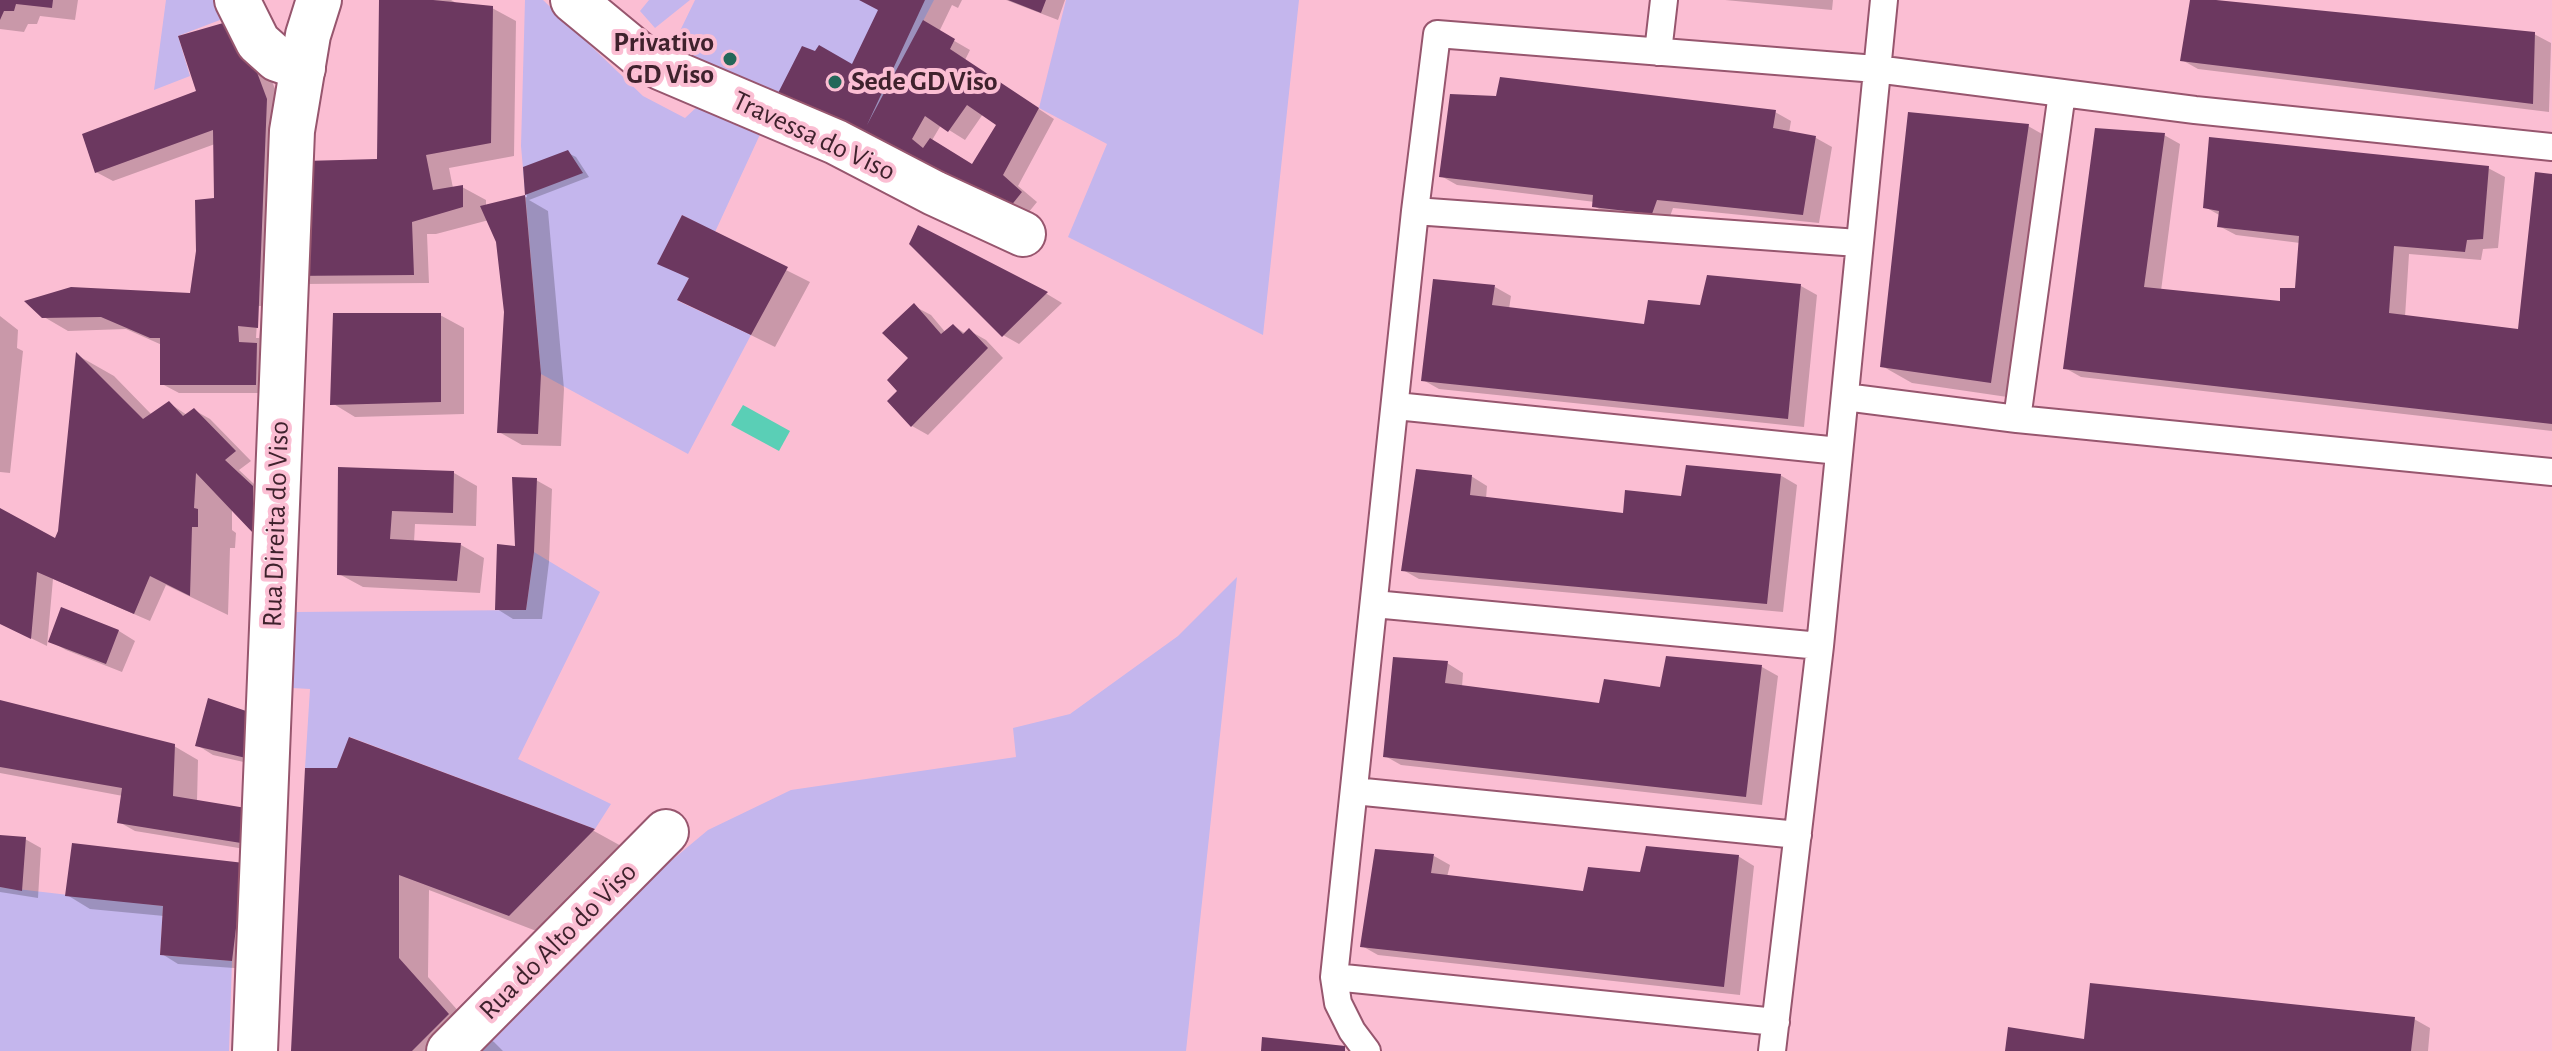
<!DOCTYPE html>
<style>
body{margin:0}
canvas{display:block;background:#fbbed3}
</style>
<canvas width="2552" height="1051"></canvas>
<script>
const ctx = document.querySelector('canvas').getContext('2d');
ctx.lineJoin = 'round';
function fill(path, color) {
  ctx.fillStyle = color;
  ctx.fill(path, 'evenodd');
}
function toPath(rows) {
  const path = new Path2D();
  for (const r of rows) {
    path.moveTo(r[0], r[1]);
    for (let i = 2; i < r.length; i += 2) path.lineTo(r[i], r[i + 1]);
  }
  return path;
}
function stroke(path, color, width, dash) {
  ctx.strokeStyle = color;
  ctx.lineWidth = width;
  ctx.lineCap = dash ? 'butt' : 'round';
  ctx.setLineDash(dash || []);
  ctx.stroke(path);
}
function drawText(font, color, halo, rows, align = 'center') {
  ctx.font = font + ' "Alegreya Sans",sans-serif';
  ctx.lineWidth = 8;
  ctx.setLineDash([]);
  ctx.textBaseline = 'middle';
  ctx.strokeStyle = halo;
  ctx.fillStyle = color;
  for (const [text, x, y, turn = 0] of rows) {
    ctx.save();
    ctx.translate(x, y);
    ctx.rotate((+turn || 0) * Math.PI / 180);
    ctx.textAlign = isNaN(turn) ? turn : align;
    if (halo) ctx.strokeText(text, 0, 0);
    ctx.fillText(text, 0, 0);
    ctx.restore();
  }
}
fill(toPath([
 [166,0,225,0,233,15,178,36,190,76,154,90],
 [525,0,543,0,643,96,685,118,699,105,763,128,715,232,682,215,658,263,689,278,678,301,751,335,688,454,541,374,521,146],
 [649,0,690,0,655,28,640,11],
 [695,0,934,0,862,138,662,68],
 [1066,0,1299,0,1263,335,1068,237,1107,144,1039,108],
 [534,552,600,592,518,759,611,804,595,829,350,737,337,768,305,768,310,689,292,688,296,612,526,610],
 [1237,577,1186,1051,470,1051,648,880,708,830,791,790,1016,757,1013,728,1070,714,1178,636],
 [0,887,163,906,160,955,232,961,229,1051,0,1051]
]), '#c4b6ed');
fill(toPath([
 [743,405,790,431,779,451,731,425]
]), '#5acfb6');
fill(toPath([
 [0,0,78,0,75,20,40,16,37,24,28,24,24,32,0,29],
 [381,0,451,0,458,4,492,8,516,21,514,156,449,168,453,188,462,187,486,200,486,206,527,197,525,169,568,153,576,157,589,177,529,200,548,211,564,389,561,446,522,445,499,432,506,312,498,241,489,220,436,234,427,234,429,283,304,284,288,274,379,161],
 [863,0,962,0,958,8,952,5,939,32,970,50,965,60,1054,119,1018,186,1037,202,1019,224,864,141,853,66,881,10],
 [983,114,998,124,973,167,931,142,941,125,965,140],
 [1006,0,1065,0,1058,20],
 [1725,0,1833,0,1832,10],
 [2192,0,2534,34,2551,43,2549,112,2198,69,2182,60],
 [253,31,283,110,281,340,261,339,272,393,179,393,162,384,162,345,126,329,68,331,44,317,192,294,216,200,215,144,113,181,96,172,199,92],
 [258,306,262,306,259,338,256,338],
 [1497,98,1775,112,1791,121,1789,133,1816,138,1832,147,1819,223,1673,208,1668,222,1611,216,1594,206,1595,202,1457,185,1441,176],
 [2028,126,2058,143,2021,399,1912,383,1882,366],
 [2164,135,2180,144,2161,291,2282,304,2297,290,2300,243,2236,235,2219,226,2221,216,2205,207,2488,168,2505,177,2498,248,2483,249,2481,260,2409,254,2405,317,2520,331,2552,177,2552,431,2081,377,2065,368],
 [682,218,810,282,775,347,680,300,690,279,660,263],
 [919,228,1047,294,1062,303,1019,344,1003,335],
 [1709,278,1801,286,1817,295,1804,427,1439,389,1423,380,1495,287,1511,296,1509,309,1646,326,1702,307],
 [914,306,931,315,946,333,954,326,966,334,970,331,986,340,1003,358,928,435,912,426,900,391,911,358],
 [440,315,464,328,464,414,355,417,332,403],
 [0,316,18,330,17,348,23,351,10,473,0,472],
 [77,355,114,376,152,415,169,403,187,415,194,410,210,419,251,461,239,470,268,497,254,531,232,509,232,530,236,533,235,548,230,548,228,615,166,585,150,621,53,579,47,646,0,623,0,524,56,540,59,534],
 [340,469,454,473,477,486,476,526,415,524,414,542,461,545,484,558,480,593,363,587,339,574],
 [1780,475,1797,485,1783,612,1419,579,1403,570,1471,476,1487,486,1486,499,1625,515,1683,498],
 [536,480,552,489,549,562,542,619,513,619,497,609],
 [62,610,119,631,135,641,122,672,66,650,50,641],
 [1668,658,1762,667,1778,676,1762,805,1401,765,1385,756,1447,663,1463,673,1462,687,1601,706,1662,689],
 [209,701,261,766,213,755,197,745],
 [0,702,174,746,198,760,197,802,257,851,135,831,119,822,123,796,0,773],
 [350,739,594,831,623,847,539,932,429,890,428,977,477,1032,458,1051,293,1051,338,770],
 [0,837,25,839,41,848,38,898,0,892],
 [1434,856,1450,865,1447,877,1584,893,1642,874,1738,856,1754,866,1740,995,1378,955,1362,946],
 [244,865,248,969,178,964,162,954,164,916,90,909,67,895],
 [2414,1019,2430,1028,2428,1051,2007,1051,2086,1041],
 [487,1038,494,1042,503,1051,473,1051]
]), '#0003');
fill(toPath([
 [0,0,53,0,52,8,16,4,14,11,4,11,0,20],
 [379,0,433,0,493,6,491,143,426,155,433,190,463,185,463,207,412,222,414,275,286,276,304,161,377,159],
 [859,0,925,0,867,125,923,20,955,39,950,49,1039,108,1003,175,1022,192,1002,217,774,101,802,46,815,51,819,45,852,64,878,10],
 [967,105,996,125,972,164,930,138,923,148,912,139,925,116,948,132],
 [1008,0,1046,0,1041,13],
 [2190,0,2216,0,2535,32,2533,104,2180,61],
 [237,19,267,99,258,328,238,326,239,342,257,343,256,385,160,385,160,338,150,338,101,317,42,318,24,301,71,287,190,293,196,251,195,200,214,198,213,130,95,173,82,134,196,91,178,36],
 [1500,77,1776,110,1773,128,1816,136,1803,215,1657,200,1652,214,1592,207,1593,195,1439,177,1450,94,1496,96],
 [1908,112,2029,124,1991,383,1880,367],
 [2095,128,2165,133,2144,287,2280,301,2280,288,2295,288,2299,236,2217,227,2219,211,2203,208,2209,137,2489,166,2483,239,2467,240,2465,252,2394,246,2389,313,2518,329,2535,172,2552,174,2552,424,2063,369],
 [568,150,583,173,525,195,523,167],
 [525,195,541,374,538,434,497,433,504,312,496,242,480,206],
 [682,215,788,267,751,335,677,300,689,278,657,264],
 [918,225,1048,292,1002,337,909,244],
 [1707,275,1801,284,1788,419,1421,381,1433,279,1495,285,1492,305,1644,324,1648,300,1700,305],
 [914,303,941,334,953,324,963,334,969,328,988,348,911,427,887,401,897,391,887,380,908,358,882,333],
 [333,313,441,313,441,402,330,405],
 [76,352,143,419,169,401,183,416,194,408,236,451,225,460,253,486,253,533,196,473,194,508,198,509,198,527,192,527,190,596,150,576,134,614,37,572,31,639,0,624,0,508,55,538,58,531],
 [1686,465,1781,474,1767,604,1401,571,1416,469,1472,475,1470,495,1623,513,1625,490,1681,496],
 [338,467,454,471,453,513,392,511,390,539,461,543,457,581,337,575],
 [512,477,537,478,534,552,526,610,495,610,497,544,515,546],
 [61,607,119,630,106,664,48,642],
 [1666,656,1762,665,1746,797,1383,757,1393,657,1448,661,1445,683,1599,703,1604,679,1660,687],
 [208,698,249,712,246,758,195,746],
 [0,700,175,744,173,796,246,808,241,843,117,823,122,788,0,767],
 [349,737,595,829,509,916,399,875,399,958,449,1014,412,1051,291,1051,305,768,337,768],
 [0,835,26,837,22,891,0,887],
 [72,843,244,863,232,961,160,955,163,906,65,896],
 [1646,846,1739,855,1724,987,1360,947,1375,849,1434,854,1431,873,1583,891,1588,867,1640,872],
 [2090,983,2415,1017,2411,1051,2005,1051,2008,1027,2084,1039],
 [1262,1037,1345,1046,1345,1051,1261,1051]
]), '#6c3860');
const service = toPath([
 [1658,52,1664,0],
 [1415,211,1858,243],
 [1845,397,2017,419,2552,472],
 [1396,406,1839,451],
 [2017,419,2062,93],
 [1374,604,1820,646],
 [1354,791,1798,835],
 [1334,977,1776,1022],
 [1367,1051,1352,1031,1338,1003,1334,977,1415,211,1437,34,1876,69,2195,110,2552,147],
 [1772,1051,1820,646,1884,0]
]);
const minor = toPath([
 [237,0,258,42,277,59,303,68],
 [573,0,642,57,662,68,836,142,934,193,1023,234],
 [449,1051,666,832]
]);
const tertiary = toPath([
 [255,1051,292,131,308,35,319,0]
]);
stroke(service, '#97566e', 30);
stroke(minor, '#97566e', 48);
stroke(tertiary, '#97566e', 48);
stroke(service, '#fff', 26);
stroke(minor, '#fff', 44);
stroke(tertiary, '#fff', 44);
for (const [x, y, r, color] of [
 [730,59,8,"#236759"],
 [835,82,8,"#236759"]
]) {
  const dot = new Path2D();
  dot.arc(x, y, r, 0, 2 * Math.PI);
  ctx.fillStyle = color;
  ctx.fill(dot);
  stroke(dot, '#fbbed3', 3);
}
drawText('bold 28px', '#3f222d', '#fbbed3', [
 ["Privativo",714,43],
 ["GD Viso",714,75],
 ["Sede GD Viso",851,82,"left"]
], 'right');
drawText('28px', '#3f222d', '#fbbed3', [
 ["Travessa do Viso",814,136,25],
 ["Rua Direita do Viso",276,524,-88],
 ["Rua do Alto do Viso",558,941,-45]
]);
</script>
